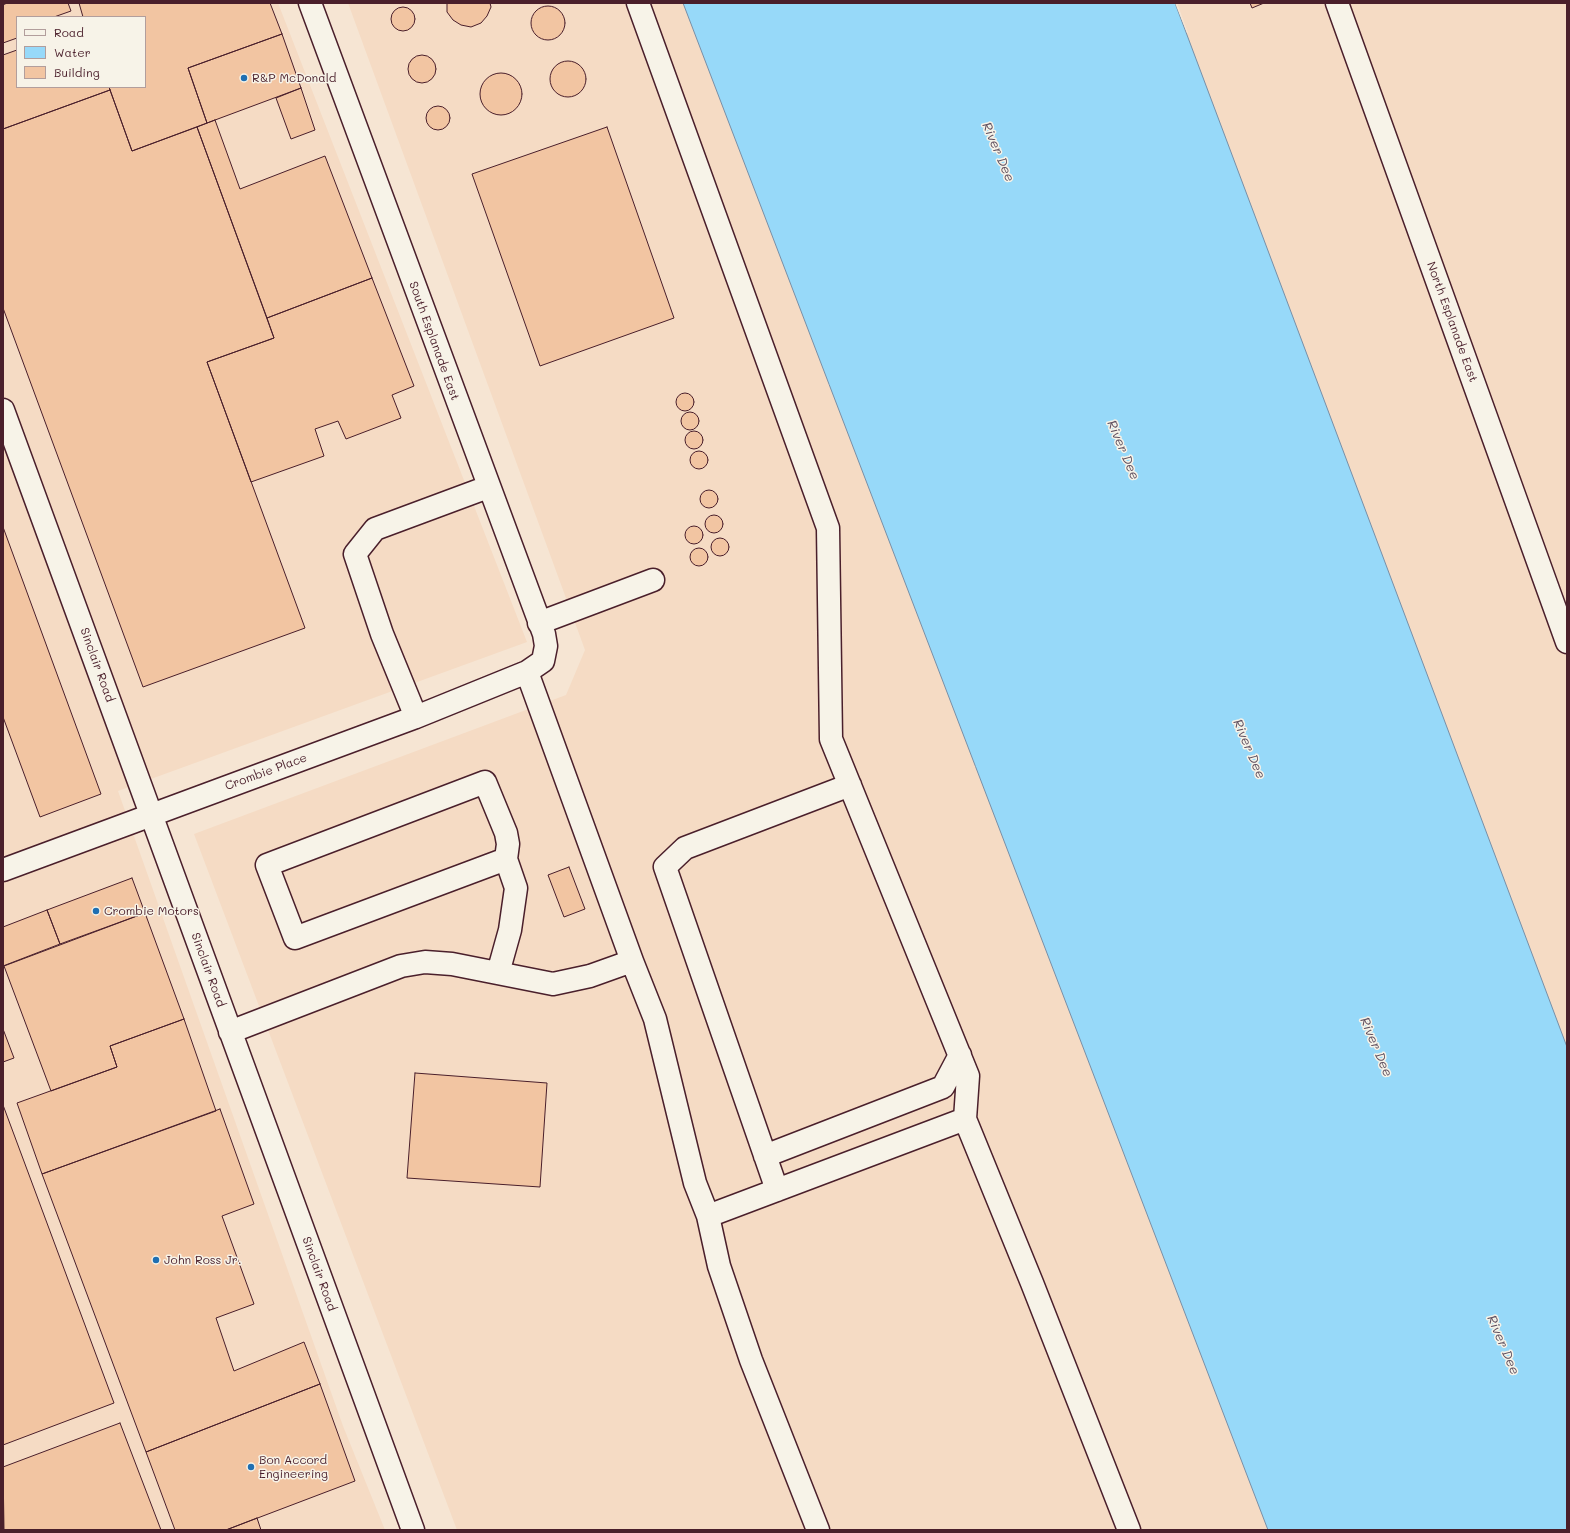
<!DOCTYPE html>
<style>
body{margin:0}
#map{position:relative;width:1570px;height:1533px;overflow:hidden;background:#f6e5d3;font-family:Mali,sans-serif}
canvas{display:block}
.frame{position:absolute;inset:0;border:4px solid #4a1f2b;pointer-events:none}
.legend{position:absolute;left:16px;top:16px;width:130px;height:72px;box-sizing:border-box;background:#f7f3e8;border:1px solid #b29e9c;margin:0;padding:5px 7px;list-style:none;font-size:12px;color:#4a1f2b}
.legend li{display:flex;align-items:center;gap:8px;height:20px}
.legend b{width:20px;border:1px solid #b29e9c}
</style>
<div id="map">
<canvas width="1570" height="1533"></canvas>
<div class="frame"></div>
<ul class="legend">
<li><b style="height:5px;background:#f7f3e8"></b>Road</li>
<li><b style="height:11px;background:#97d9f9"></b>Water</li>
<li><b style="height:11px;background:#f2c5a2"></b>Building</li>
</ul>
</div>
<script>
const ctx = document.querySelector('canvas').getContext('2d');
ctx.lineJoin = 'round';
function fill(path, color) {
  ctx.fillStyle = color;
  ctx.fill(path, 'evenodd');
}
function toPath(rows) {
  const path = new Path2D();
  for (const r of rows) {
    if (r.length === 3) {
      path.moveTo(r[0] + r[2], r[1]);
      path.arc(r[0], r[1], r[2], 0, 2 * Math.PI);
      continue;
    }
    path.moveTo(r[0], r[1]);
    for (let i = 2; i < r.length; i += 2) path.lineTo(r[i], r[i + 1]);
  }
  return path;
}
function stroke(path, color, width, dash) {
  ctx.strokeStyle = color;
  ctx.lineWidth = width;
  ctx.lineCap = dash ? 'butt' : 'round';
  ctx.setLineDash(dash || []);
  ctx.stroke(path);
}
function drawText(font, color, halo, rows, align = 'center') {
  ctx.font = font + ' Mali,sans-serif';
  ctx.lineWidth = 3;
  ctx.setLineDash([]);
  ctx.textBaseline = 'middle';
  ctx.strokeStyle = halo;
  ctx.fillStyle = color;
  for (const [text, x, y, turn = 0] of rows) {
    ctx.save();
    ctx.translate(x, y);
    ctx.rotate((+turn || 0) * Math.PI / 180);
    ctx.textAlign = isNaN(turn) ? turn : align;
    if (halo) ctx.strokeText(text, 0, 0);
    ctx.fillText(text, 0, 0);
    ctx.restore();
  }
}
fill(toPath([
 [3,3,278,3,527,642,118,791,343,1426,385,1530,3,1530],
 [17,17,145,17,145,87,17,87],
 [348,3,1567,3,1567,1530,457,1530,194,834,566,695,585,650]
]), '#f5dbc4');
const water = toPath([
 [683,3,1175,3,1567,1047,1567,1530,1268,1530,683,3]
]);
fill(water, '#97d9f9');
stroke(water, '#788fa7', 1);
fill(toPath([
 [1175,3,1177,3,1188,33,1187,33]
]), '#f6e5d3');
const building = toPath([
 [7,3,68,3,71,11,54,17,17,17,17,38,3,43,3,5,7,3],
 [79,3,270,3,282,34,188,68,207,123,132,151,109,87,145,87,145,17,83,17,79,3],
 [447,3,490,3,491,7,487,16,481,23,471,27,461,25,453,20,447,12,447,3],
 [1250,3,1264,3,1252,8,1250,3],
 [548,23,17],
 [403,19,12],
 [282,34,301,88,207,123,188,68,282,34],
 [17,50,17,87,109,87,110,90,3,129,3,55,17,50],
 [422,69,14],
 [568,79,18],
 [501,94,21],
 [301,88,315,130,291,139,276,98,301,88],
 [110,90,132,151,197,127,274,338,207,362,305,628,143,687,3,308,3,129,110,90],
 [438,118,12],
 [215,120,240,189,325,156,372,278,267,318,197,127,215,120],
 [607,127,674,318,540,366,472,174,607,127],
 [372,278,414,386,392,395,401,418,346,439,338,421,315,429,324,456,251,482,207,362,274,338,267,318,372,278],
 [685,402,9],
 [690,421,9],
 [694,440,9],
 [699,460,9],
 [709,499,9],
 [714,524,9],
 [694,535,9],
 [3,527,101,794,40,817,3,717,3,527],
 [720,547,9],
 [699,557,9],
 [569,867,585,909,564,917,548,875,569,867],
 [132,878,145,913,60,944,47,910,132,878],
 [47,910,60,944,3,966,3,927,47,910],
 [145,913,184,1019,110,1046,117,1067,51,1091,4,966,145,913],
 [184,1019,216,1111,42,1174,17,1103,117,1067,110,1046,184,1019],
 [3,1029,14,1058,3,1062,3,1029],
 [415,1073,547,1083,540,1187,407,1178,415,1073],
 [3,1105,114,1403,3,1445,3,1105],
 [220,1109,254,1204,222,1216,254,1304,216,1318,234,1371,304,1342,320,1384,146,1452,42,1174,220,1109],
 [320,1384,355,1481,226,1530,175,1530,146,1452,320,1384],
 [120,1423,161,1530,4,1530,3,1467,120,1423],
 [257,1518,261,1530,226,1530,257,1518]
]);
fill(building, '#f2c5a2');
stroke(building, '#4a1f2b', 1);
const minor = toPath([
 [638,3,828,528,831,739,968,1076,965,1119,1032,1283,1129,1530],
 [1337,3,1567,642],
 [3,410,413,1530],
 [539,623,653,580],
 [416,717,382,634,355,554,375,529,488,487],
 [3,870,416,717,527,672,543,661,546,646,544,634,310,3],
 [632,961,655,1019,695,1183,708,1216,719,1266,751,1360,818,1530],
 [498,973,510,930,516,888,506,859,508,844,506,833,485,782,267,865,295,938,506,859],
 [230,1032,401,966,425,962,452,964,553,984,590,976,632,961,527,672],
 [765,1156,943,1087,960,1055],
 [777,1190,665,867,685,848,850,785],
 [708,1216,965,1119]
]);
stroke(minor, '#4a1f2b', 25);
stroke(minor, '#f7f3e8', 22);
for (const [x, y, r, color] of [
 [244,78,4,"#1f6fb2"],
 [96,911,4,"#1f6fb2"],
 [156,1260,4,"#1f6fb2"],
 [251,1467,4,"#1f6fb2"]
]) {
  const dot = new Path2D();
  dot.arc(x, y, r, 0, 2 * Math.PI);
  ctx.fillStyle = color;
  ctx.fill(dot);
  stroke(dot, '#f7f3e8', 1.5);
}
drawText('12px', '#4a1f2b', '#f7f3e8', [
 ["R&P McDonald",252,78],
 ["Crombie Motors",104,911],
 ["John Ross Jr.",164,1260],
 ["Bon Accord",259,1460],
 ["Engineering",259,1474]
], 'left');
drawText('12px', '#4a1f2b', '#f7f3e8', [
 ["North Esplanade East",1452,322,70],
 ["South Esplanade East",434,341,70],
 ["Sinclair Road",97,665,70],
 ["Crombie Place",266,772,-20],
 ["Sinclair Road",208,970,70],
 ["Sinclair Road",319,1274,70]
]);
drawText('italic 13px', '#5d4e5e', '#f7f3e8', [
 ["River Dee",998,152,67],
 ["River Dee",1123,450,67],
 ["River Dee",1249,749,67],
 ["River Dee",1376,1047,67],
 ["River Dee",1503,1345,67]
]);
</script>
